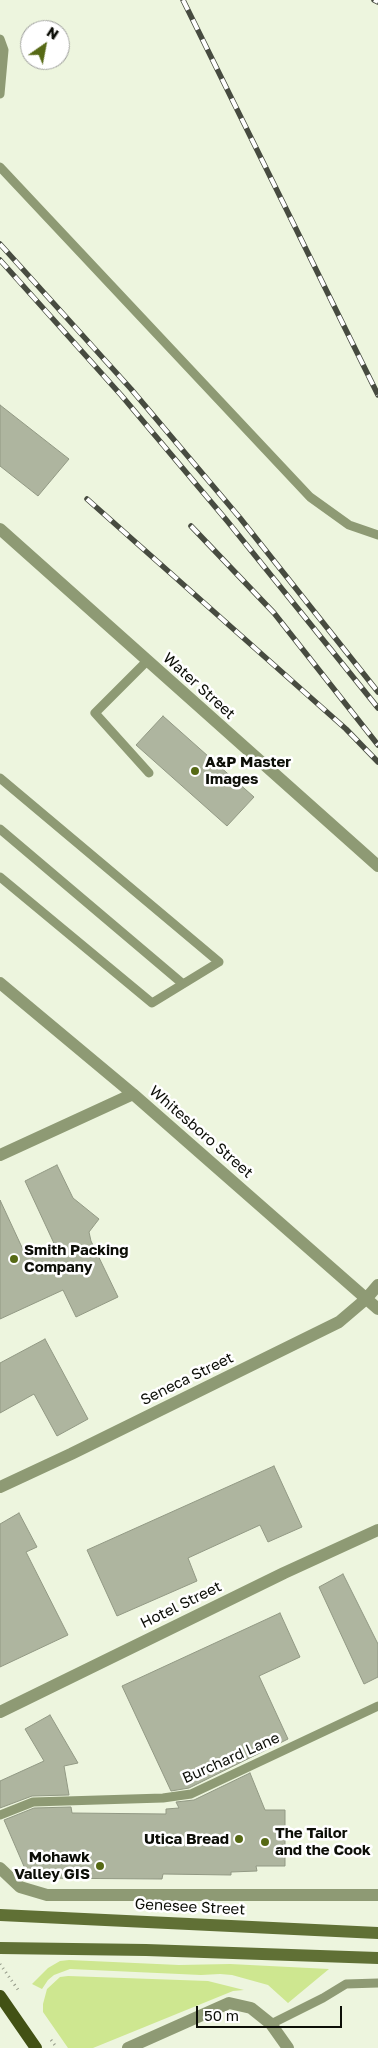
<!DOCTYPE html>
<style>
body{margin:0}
#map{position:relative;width:378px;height:2048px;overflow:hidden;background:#edf5de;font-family:"Golos Text",sans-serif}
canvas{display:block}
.north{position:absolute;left:20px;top:20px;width:50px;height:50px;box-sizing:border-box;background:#fff;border:1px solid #9e9f9c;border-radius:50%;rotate:33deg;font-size:14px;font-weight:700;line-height:20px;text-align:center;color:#0c0e07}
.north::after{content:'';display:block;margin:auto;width:18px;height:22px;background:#566915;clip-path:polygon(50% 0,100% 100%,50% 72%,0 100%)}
.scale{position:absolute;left:196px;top:2006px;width:146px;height:22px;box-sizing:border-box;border:2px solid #0c0e07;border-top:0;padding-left:6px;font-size:15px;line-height:18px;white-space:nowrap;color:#0c0e07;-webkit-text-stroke:4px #fff;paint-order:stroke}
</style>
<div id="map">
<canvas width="378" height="2048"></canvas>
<div class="north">N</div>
<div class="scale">50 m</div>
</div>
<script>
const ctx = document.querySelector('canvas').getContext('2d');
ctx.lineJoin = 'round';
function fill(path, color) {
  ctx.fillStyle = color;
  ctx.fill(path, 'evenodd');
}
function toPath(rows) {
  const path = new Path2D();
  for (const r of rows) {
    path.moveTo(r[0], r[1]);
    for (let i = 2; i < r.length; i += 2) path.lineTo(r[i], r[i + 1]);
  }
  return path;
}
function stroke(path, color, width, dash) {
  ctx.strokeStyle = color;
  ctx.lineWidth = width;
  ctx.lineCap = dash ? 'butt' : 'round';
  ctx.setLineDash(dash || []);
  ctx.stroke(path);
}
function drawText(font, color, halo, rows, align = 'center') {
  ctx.font = font + ' "Golos Text",sans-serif';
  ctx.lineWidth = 5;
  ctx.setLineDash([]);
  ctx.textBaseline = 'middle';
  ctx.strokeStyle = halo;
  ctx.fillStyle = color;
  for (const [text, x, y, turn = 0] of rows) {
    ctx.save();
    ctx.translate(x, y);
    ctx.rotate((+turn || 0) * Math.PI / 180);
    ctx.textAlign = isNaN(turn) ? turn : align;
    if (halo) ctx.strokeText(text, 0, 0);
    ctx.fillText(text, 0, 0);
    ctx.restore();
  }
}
fill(toPath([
 [69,1960,179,1965,230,1964,329,1969,288,2003,268,1985,232,1975,220,1974,201,1975,70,1969,54,1975,48,1980,42,1989,32,1984,48,1968,60,1961],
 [68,1976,208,1981,244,1990,233,1991,93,2048,68,2048,43,2012,43,2004,47,1989,60,1977]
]), '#cee790');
const building = toPath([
 [0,405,69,459,38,496,0,466,0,405],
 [163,716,254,797,227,826,136,745,163,716],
 [57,1165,73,1198,99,1219,89,1232,91,1241,118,1297,76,1317,63,1290,0,1319,0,1200,26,1256,58,1252,25,1181,57,1165],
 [45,1339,88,1419,57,1436,34,1394,0,1413,0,1363,45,1339],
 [274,1466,302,1527,268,1542,260,1525,188,1558,197,1581,117,1616,87,1550,274,1466],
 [19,1513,37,1547,26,1552,68,1635,0,1667,0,1524,19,1513],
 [343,1574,378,1644,378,1677,364,1684,319,1587,343,1574],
 [280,1613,300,1657,259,1676,288,1739,189,1788,171,1791,122,1686,280,1613],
 [50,1715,78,1763,64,1766,69,1795,32,1796,0,1808,0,1781,44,1761,25,1729,50,1715],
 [250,1773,265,1810,285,1810,285,1866,256,1866,257,1871,231,1872,231,1875,163,1874,162,1879,29,1878,4,1820,34,1808,71,1807,72,1813,166,1814,166,1809,179,1808,176,1802,194,1800,250,1773]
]);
fill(building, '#aeb59f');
stroke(building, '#929984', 1);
stroke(toPath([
 [0,1964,19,1991],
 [51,2040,57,2048]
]), '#949a89', 3, [1, 4]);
stroke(toPath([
 [0,39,4,50,0,94],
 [0,167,310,497,349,525,378,535],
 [147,661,95,713,149,773],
 [0,778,219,962,152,1003,0,877],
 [0,829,183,984],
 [0,1815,33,1802,163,1798,191,1794,378,1706],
 [271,2024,323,1998,346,1984,378,1983]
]), '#8e9a74', 9);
stroke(toPath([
 [0,529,378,866],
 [0,983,133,1094,378,1309],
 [0,1155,133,1094],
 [0,1487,71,1454,339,1322,366,1299,378,1285],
 [0,1712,284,1573,378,1530],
 [0,1868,20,1887,47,1895,378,1895],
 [128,2048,229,2003,251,2008,271,2024,288,2048]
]), '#8e9a74', 12);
stroke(toPath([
 [0,1915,378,1933],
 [0,1948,146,1950,378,1958]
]), '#607035', 12);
stroke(toPath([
 [0,1996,36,2048]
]), '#425114', 12);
const rail = toPath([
 [183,0,378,395],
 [374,0,378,2],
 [0,244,131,389,240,518,378,692],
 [0,260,121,395,228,522,378,708],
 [87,499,346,729,378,762],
 [191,526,274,613,378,745]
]);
stroke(rail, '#474b40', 5.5);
stroke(rail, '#fff', 4, [11]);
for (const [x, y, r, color] of [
 [195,771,5,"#566915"],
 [14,1259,5,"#566915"],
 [239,1839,5,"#566915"],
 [265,1842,5,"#566915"],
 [100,1866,5,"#566915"]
]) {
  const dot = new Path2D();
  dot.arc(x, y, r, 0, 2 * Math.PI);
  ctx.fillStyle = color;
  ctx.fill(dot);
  stroke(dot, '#fff', 2);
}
drawText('15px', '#0c0e07', '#fff', [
 ["Water Street",199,686,42],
 ["Whitesboro Street",201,1132,41],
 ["Seneca Street",187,1379,-26],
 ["Hotel Street",181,1605,-26],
 ["Burchard Lane",231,1758,-24],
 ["Genesee Street",190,1907,3]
]);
drawText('bold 15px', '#0c0e07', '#fff', [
 ["A&P Master",205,762],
 ["Images",205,779],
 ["Smith Packing",24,1250],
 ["Company",24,1267],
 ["The Tailor",275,1833],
 ["and the Cook",275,1850],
 ["Utica Bread",229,1839,"right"],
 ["Mohawk",90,1857,"right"],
 ["Valley GIS",90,1874,"right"]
], 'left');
</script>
